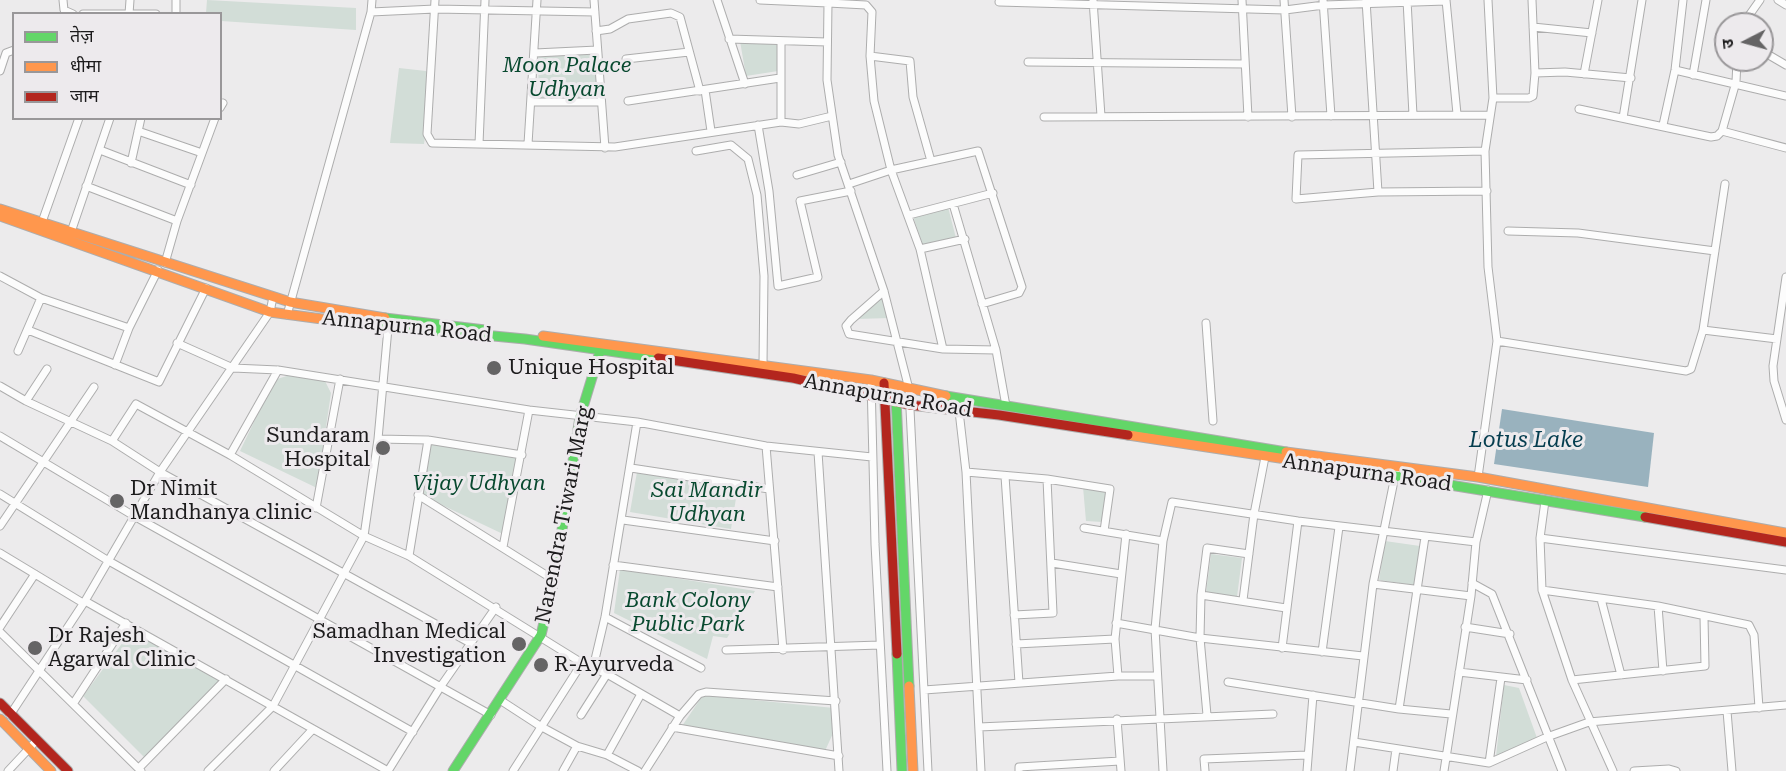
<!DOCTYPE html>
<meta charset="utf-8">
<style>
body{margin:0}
#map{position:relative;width:1786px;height:771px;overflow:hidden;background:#ecebec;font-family:"Roboto Serif","Noto Sans Devanagari",serif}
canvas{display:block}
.legend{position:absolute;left:12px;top:12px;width:210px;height:108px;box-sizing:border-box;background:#edeaed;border:2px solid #999799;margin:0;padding:8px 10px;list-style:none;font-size:18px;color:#1c1b1c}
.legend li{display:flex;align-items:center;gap:12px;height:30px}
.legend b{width:30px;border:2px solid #999799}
.north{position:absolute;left:1714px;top:12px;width:60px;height:60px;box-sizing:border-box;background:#edeaed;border:2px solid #999799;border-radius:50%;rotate:264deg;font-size:16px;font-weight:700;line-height:24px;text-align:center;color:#1c1b1c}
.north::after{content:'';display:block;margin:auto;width:21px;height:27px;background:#656465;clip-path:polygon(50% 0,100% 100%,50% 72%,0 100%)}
</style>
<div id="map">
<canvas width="1786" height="771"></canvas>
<ul class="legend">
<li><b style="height:8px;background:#63d668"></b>तेज़</li>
<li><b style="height:8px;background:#ff974d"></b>धीमा</li>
<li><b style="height:8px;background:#b3261e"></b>जाम</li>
</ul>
<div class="north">उ</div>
</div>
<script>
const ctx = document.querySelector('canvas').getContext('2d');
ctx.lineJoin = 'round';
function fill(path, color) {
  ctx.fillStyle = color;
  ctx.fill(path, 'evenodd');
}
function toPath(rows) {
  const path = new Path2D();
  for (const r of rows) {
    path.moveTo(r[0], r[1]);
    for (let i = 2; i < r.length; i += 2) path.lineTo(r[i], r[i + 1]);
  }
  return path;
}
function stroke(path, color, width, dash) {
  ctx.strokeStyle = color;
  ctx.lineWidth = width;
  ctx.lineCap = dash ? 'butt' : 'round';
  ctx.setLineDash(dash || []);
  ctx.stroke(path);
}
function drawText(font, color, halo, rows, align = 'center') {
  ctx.font = font + ' "Roboto Serif",serif';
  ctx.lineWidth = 6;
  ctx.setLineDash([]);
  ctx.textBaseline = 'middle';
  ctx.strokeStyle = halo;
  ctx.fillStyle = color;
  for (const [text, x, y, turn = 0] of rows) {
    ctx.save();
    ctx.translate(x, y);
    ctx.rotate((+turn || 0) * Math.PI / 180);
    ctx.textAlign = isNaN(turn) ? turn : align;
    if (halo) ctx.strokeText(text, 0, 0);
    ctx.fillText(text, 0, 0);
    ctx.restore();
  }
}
fill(toPath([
 [207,0,356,8,356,30,221,21,220,14,206,13],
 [740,41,778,45,778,71,746,76],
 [538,55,595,55,597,101,539,100],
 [399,68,426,71,433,79,424,144,390,143],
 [948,207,957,242,924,249,913,216],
 [882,297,890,318,856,319],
 [293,374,325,381,331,393,317,488,240,451,274,380],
 [430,440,522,455,505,535,423,496],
 [637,472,738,486,731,529,630,512],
 [1083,487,1107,490,1102,522,1086,521],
 [1385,541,1420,546,1414,585,1379,580],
 [1211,554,1242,558,1237,597,1206,593],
 [620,569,755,591,727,638,713,636,707,659,614,613],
 [135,626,220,681,148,761,83,696],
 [1504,685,1519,688,1537,738,1496,756],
 [703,695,834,708,834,731,825,751,682,726]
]), '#d2ddd7');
fill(toPath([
 [1502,409,1654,433,1648,487,1494,464]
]), '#99b2be');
const street = toPath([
 [63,0,64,10,73,14],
 [176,0,176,14],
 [435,0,427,134,432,143,615,147,781,122,799,124,832,116],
 [594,0,605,148],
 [717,0,745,84],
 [760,0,828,3],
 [1093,0,1101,116],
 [1242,0,1248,117],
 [1284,0,1292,117],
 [1323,0,1331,116],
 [1366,0,1378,192],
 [1407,0,1413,115],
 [1446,0,1457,114],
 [1778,0,1786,5],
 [999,2,1285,10,1324,5,1446,1],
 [371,12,435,9,595,12],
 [83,14,156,14],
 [129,14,130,0],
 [1743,24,1760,0],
 [1533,27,1592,33],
 [596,31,610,29,628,19,671,13,680,17,700,91],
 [729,39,827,42],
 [781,42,781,122],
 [1762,51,1786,65],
 [535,53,597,50],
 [870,56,910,61,913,97,931,161],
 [626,59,689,52],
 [1028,62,1245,64],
 [1675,70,1786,96],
 [0,71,6,53,14,50],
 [1535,73,1565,72,1631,78],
 [1584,74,1598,0],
 [1693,75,1706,0],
 [705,90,711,131],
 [1493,98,1529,98,1533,96,1535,73,1532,0],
 [628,101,780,78],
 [531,102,601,102],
 [220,108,223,103],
 [1579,109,1711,137,1717,136,1722,131,1786,148],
 [1044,117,1489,115],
 [1623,118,1642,0],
 [758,125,769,191,778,286,818,277,800,201,851,191],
 [1663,125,1675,70,1683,0],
 [138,131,202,153],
 [1722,131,1736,82,1737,60],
 [479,144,485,0],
 [528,144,537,0],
 [100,150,191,185],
 [696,151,731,145,748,159,757,195,764,276,763,365],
 [1485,151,1298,155,1296,199,1378,192,1487,191],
 [131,163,141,118],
 [797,175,841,162],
 [849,184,891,170,978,151,1022,287,1019,293,982,304],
 [86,186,177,221],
 [953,204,996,350,1006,406],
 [909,215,993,193],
 [42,222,79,118],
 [1508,231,1578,233,1715,251],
 [71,232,110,118],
 [920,249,965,239],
 [165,263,177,221,215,118],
 [0,276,41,298,129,328],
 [1786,277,1773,366,1774,381,1786,420],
 [884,291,851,320,846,326,849,334,943,349,996,350],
 [287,315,371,12,372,0],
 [1206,323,1213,421],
 [28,330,159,382,206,288],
 [1703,330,1777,339],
 [1497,341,1686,371,1691,369,1703,330,1725,184],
 [177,343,233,368,278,370,529,410,637,422,766,446,872,457],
 [18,351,41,298],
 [115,365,129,328,158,270],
 [871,380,875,544,887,771],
 [0,386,26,401,112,441,160,472,472,644],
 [961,398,959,411,966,472,981,771],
 [26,401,47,369],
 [0,436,134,516,491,715],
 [378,439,428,440,522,455],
 [112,441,136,404,230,455,364,536,409,556,582,663,607,674,680,716],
 [766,446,783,650],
 [818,452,839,771],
 [230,455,278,370],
 [631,468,769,489],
 [966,472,1047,479,1110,489,1104,531],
 [1005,476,1019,683],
 [1478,477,1497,341,1488,267,1485,151,1493,98,1488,0],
 [0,494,107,560,413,732],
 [418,495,554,580],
 [1545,501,1540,538,1542,590,1572,680,1613,771],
 [316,508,340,379],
 [623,520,775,541],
 [0,526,94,387],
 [1084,528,1163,541],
 [1540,538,1786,570],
 [503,547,529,410],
 [0,553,83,603],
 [409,556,428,440],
 [1052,563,1121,574],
 [613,565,778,587],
 [1472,583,1492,594,1562,771],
 [1373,584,1471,596],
 [1542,590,1658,606,1749,625,1754,635,1759,708],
 [1201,595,1286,608],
 [1601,599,1621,675],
 [1243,600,1254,514,1265,457],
 [85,601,388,771],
 [1658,606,1663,671],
 [1014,615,1053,613,1047,479],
 [605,617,701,668],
 [1116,623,1200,638,1363,656],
 [0,627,35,574],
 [1465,627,1510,634],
 [0,632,141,771],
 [1016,644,1115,639],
 [1282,648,1298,521],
 [726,650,880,645],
 [1322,652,1339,527],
 [593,668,605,617,637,422],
 [1459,672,1527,680],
 [1118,676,1115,639,1126,534],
 [1572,680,1705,666,1704,617],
 [1228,682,1399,709,1451,714],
 [924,690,1118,676,1157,676],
 [500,700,540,726,577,746,607,755,638,771],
 [73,704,126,623],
 [1399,709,1425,537],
 [1727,711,1732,771],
 [10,715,85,601,160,472,270,312,273,297],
 [581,715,607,674],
 [1207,715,1200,638,1201,595,1207,548,1249,554],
 [1117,719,1121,771],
 [672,727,839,756],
 [979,727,1273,714],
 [1354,742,1489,763,1547,737,1589,722,1786,705],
 [607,755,641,694],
 [1489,763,1501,678],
 [139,768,226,679],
 [8,771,37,740],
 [208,771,273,706,364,536,378,439,388,328],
 [274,771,313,729],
 [388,771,441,686,496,607],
 [513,771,582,663],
 [563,771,577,746],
 [645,771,680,716,699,694,706,692,836,701],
 [928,771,909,389,884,291,838,155,827,80,828,3,866,5,872,12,870,56,874,101,891,170,920,249,943,349],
 [1019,771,1019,767,1120,761],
 [1163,771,1155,629,1163,541,1172,502,1298,521,1476,542],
 [1205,771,1204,759,1307,755],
 [1307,771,1313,695],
 [1350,771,1373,584,1396,471],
 [1393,771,1396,749],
 [1444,771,1471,596,1476,542,1488,490],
 [1634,771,1669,769,1676,771]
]);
const fast = toPath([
 [385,318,485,330],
 [337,321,525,339,658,358],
 [946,396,1286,452],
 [896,398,909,686],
 [1365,471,1645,517],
 [897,654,902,771],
 [453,771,541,635,554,580,580,417,601,348]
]);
const slow = toPath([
 [0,209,290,302,385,318],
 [0,216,270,312,337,321],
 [543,336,871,380,946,396],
 [1128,435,1365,471],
 [1286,452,1478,477,1786,533],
 [909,686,913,771],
 [0,719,51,771]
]);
const jam = toPath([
 [658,358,793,378,910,405,999,415,1128,435],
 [884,383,897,654],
 [1645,517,1786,542],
 [0,703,68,771]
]);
stroke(street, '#adadad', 9);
stroke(fast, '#adadad', 11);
stroke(slow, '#adadad', 11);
stroke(jam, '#adadad', 11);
stroke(street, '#fcfcfc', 7);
stroke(fast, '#63d668', 9);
stroke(slow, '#ff974d', 9);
stroke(jam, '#b3261e', 9);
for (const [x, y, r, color] of [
 [494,368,8,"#656465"],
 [383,448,8,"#656465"],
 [117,501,8,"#656465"],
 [519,644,8,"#656465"],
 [35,648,8,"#656465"],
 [541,665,8,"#656465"]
]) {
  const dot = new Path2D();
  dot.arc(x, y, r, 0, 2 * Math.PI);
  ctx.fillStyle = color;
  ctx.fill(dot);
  stroke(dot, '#edeaed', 2);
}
drawText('italic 21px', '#08492f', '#edeaed', [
 ["Moon Palace",567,66],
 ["Udhyan",567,90],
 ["Vijay Udhyan",479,484],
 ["Sai Mandir",707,491],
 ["Udhyan",707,515],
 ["Bank Colony",688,601],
 ["Public Park",688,625]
]);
drawText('21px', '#1c1b1c', '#edeaed', [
 ["Annapurna Road",407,327,6],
 ["Annapurna Road",888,396,10],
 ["Annapurna Road",1367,473,8],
 ["Narendra Tiwari Marg",564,515,-79]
]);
drawText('21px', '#1c1b1c', '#edeaed', [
 ["Unique Hospital",508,368],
 ["Sundaram",370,436,"right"],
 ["Hospital",370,460,"right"],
 ["Dr Nimit",130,489],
 ["Mandhanya clinic",130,513],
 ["Samadhan Medical",506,632,"right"],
 ["Investigation",506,656,"right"],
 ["Dr Rajesh",48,636],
 ["Agarwal Clinic",48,660],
 ["R-Ayurveda",554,665]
], 'left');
drawText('italic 22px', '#053d4f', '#edeaed', [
 ["Lotus Lake",1526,441]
]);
</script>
